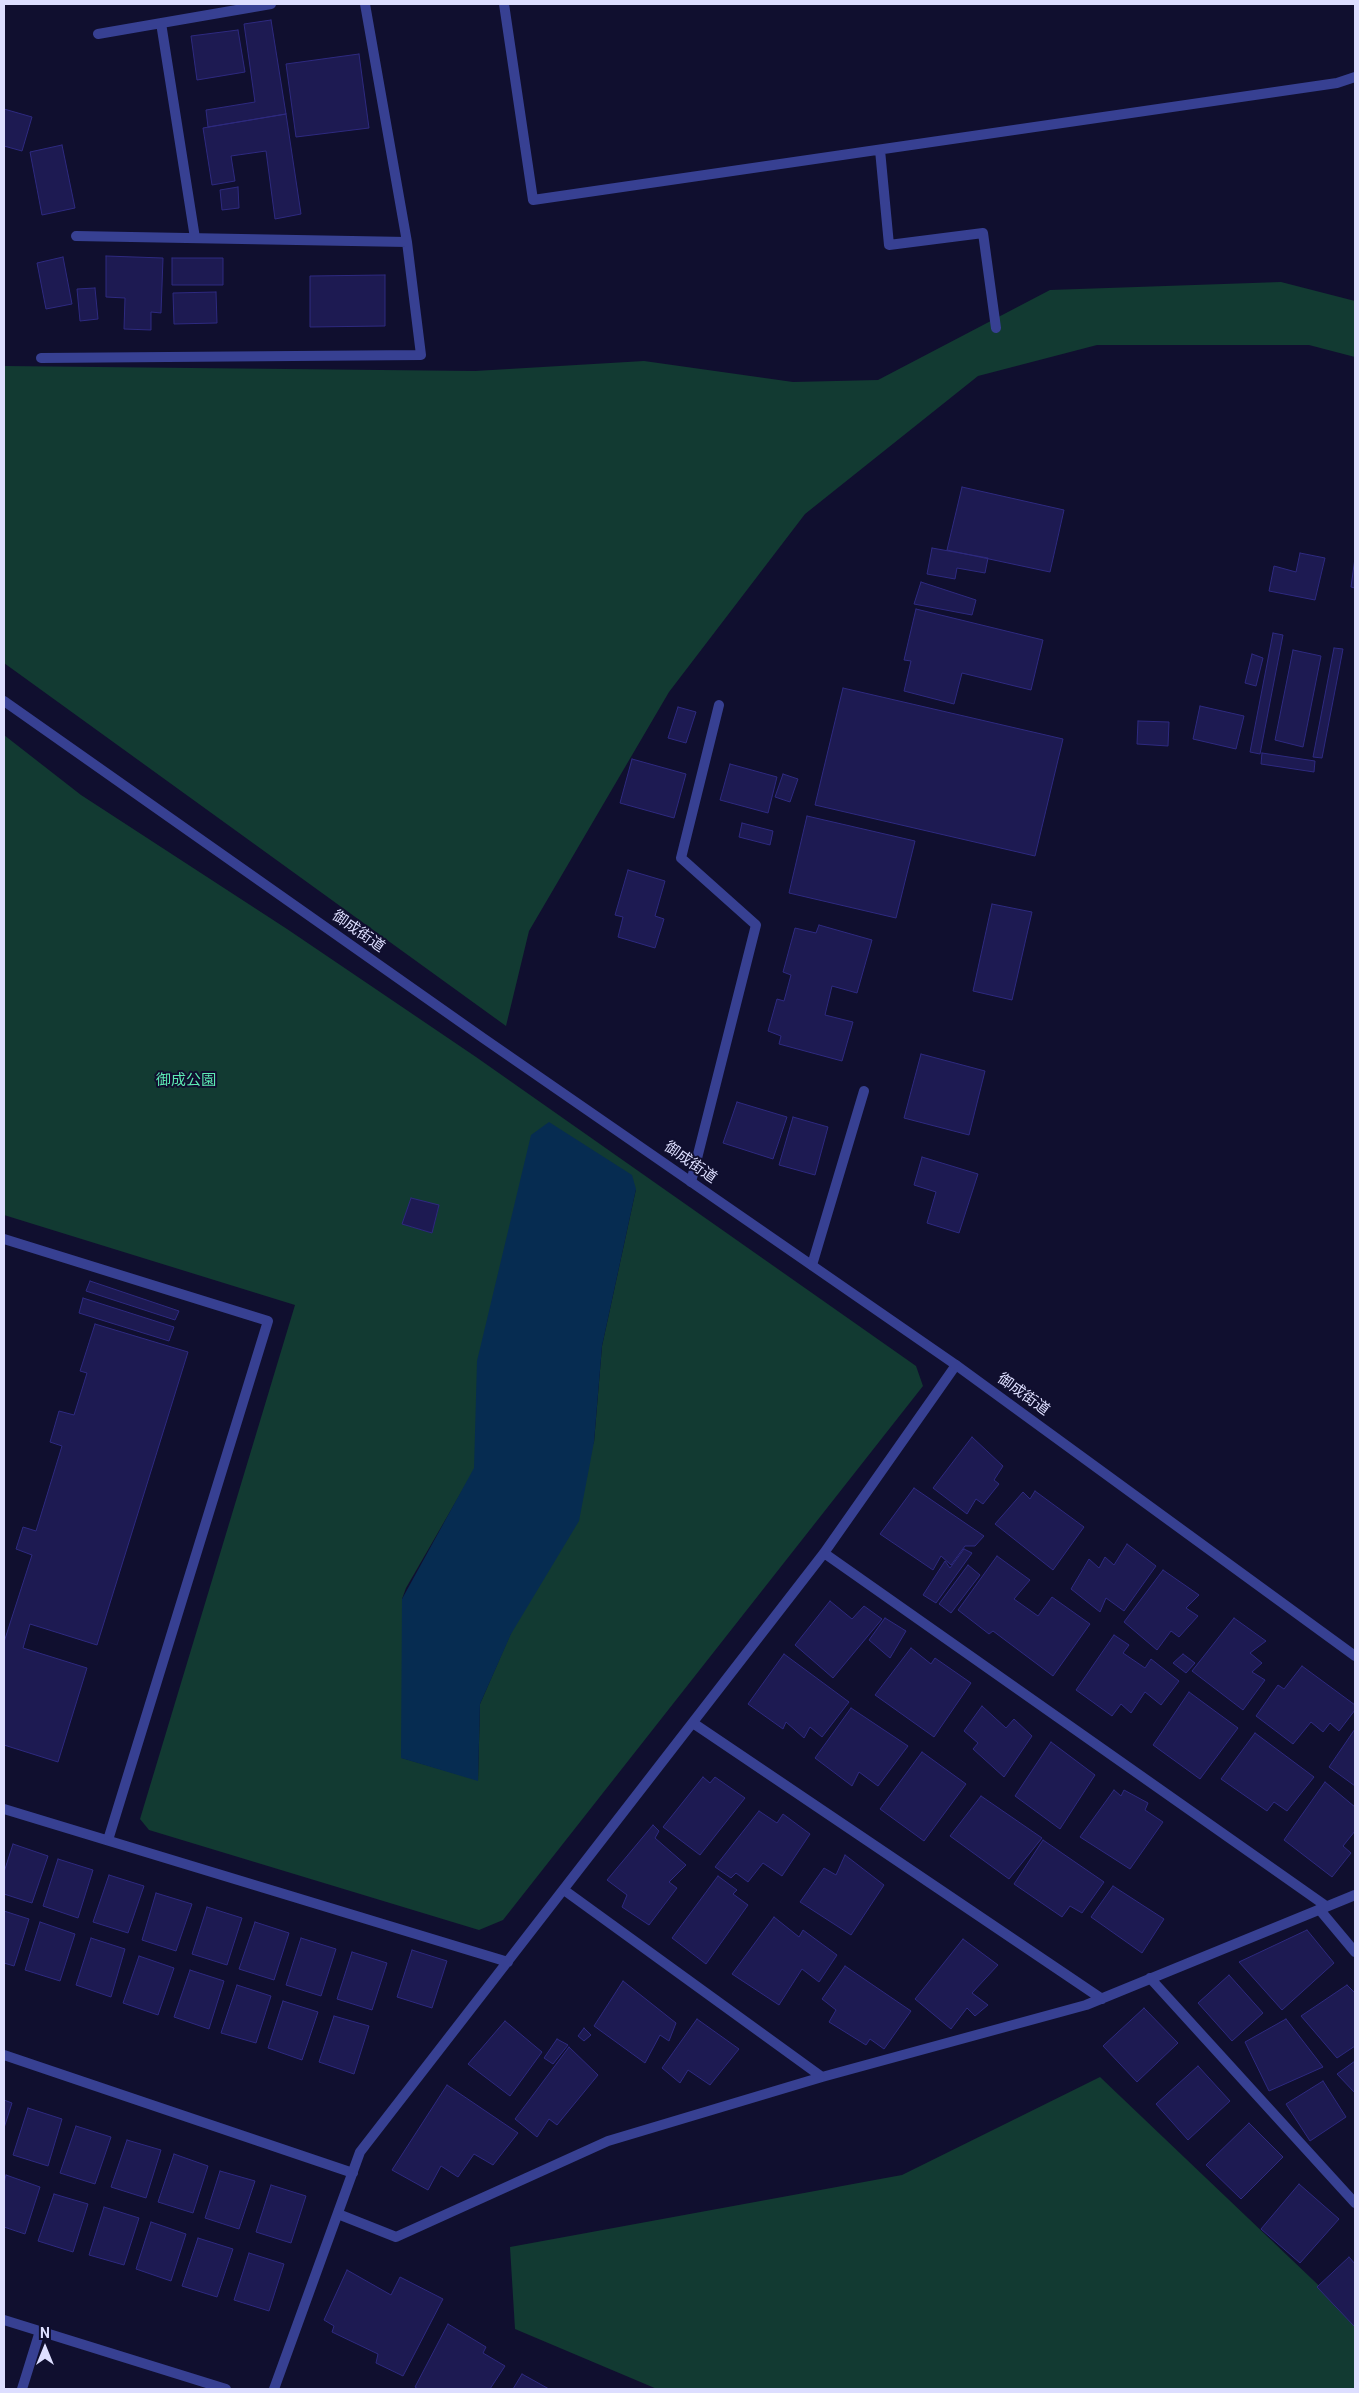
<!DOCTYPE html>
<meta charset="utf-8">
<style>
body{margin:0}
#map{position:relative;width:1359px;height:2393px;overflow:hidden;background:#100f2f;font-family:Roboto,sans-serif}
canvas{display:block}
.frame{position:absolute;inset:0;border:5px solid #dddeff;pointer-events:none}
.north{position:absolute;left:20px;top:2323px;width:50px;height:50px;-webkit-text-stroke:4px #100f2f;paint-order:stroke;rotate:0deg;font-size:14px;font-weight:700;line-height:20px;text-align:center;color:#dddeff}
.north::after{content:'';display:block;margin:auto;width:18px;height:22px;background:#dddeff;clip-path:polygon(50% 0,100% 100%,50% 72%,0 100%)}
</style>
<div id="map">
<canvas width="1359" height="2393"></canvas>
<div class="frame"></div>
<div class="north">N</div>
</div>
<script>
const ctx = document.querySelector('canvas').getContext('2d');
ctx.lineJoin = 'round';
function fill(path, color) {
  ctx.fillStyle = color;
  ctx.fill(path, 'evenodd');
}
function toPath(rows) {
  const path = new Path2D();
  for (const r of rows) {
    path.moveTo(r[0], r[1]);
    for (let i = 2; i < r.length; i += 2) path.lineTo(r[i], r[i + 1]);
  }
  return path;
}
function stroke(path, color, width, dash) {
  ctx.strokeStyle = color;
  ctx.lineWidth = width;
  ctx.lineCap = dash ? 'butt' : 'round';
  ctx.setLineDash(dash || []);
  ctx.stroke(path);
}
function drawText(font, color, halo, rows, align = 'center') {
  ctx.font = font + ' Roboto,"Noto Sans JP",sans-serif';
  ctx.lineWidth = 4;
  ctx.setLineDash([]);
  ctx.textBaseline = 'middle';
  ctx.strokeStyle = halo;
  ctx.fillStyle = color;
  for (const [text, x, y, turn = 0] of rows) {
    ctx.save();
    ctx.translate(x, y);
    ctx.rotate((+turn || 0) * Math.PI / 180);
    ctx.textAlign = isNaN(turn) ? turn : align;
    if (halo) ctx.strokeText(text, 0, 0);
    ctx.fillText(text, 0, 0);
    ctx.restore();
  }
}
fill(toPath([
 [1281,282,1355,301,1355,357,1309,345,1097,345,978,376,805,514,669,692,529,931,506,1026,4,663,4,366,475,371,644,361,793,382,878,380,1050,290],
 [4,735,81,795,287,929,476,1057,916,1366,923,1386,503,1920,479,1930,149,1830,140,1819,295,1305,4,1215],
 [636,1189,602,1346,594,1442,480,1704,478,1780,402,1758,402,1599,406,1588],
 [411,1198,439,1206,432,1233,402,1224],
 [1100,2077,1355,2320,1355,2389,657,2389,515,2329,510,2247,902,2175]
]), '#123a32');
fill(toPath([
 [549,1122,632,1175,636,1189,602,1346,594,1442,579,1521,511,1634,480,1704,478,1781,401,1758,402,1599,474,1468,477,1361,531,1135]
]), '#062c51');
const building = toPath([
 [271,20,286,114,208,127,206,110,255,102,244,24,271,20],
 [238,30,245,72,197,80,191,36,238,30],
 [359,54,369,128,296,137,286,64,359,54],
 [4,109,32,117,22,151,4,146,4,109],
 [286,114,301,214,275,219,266,151,231,156,235,181,212,185,203,128,286,114],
 [62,145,75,208,42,215,30,152,62,145],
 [238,187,239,208,222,210,220,190,238,187],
 [106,256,163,258,161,313,151,312,151,330,124,329,125,298,106,297,106,256],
 [63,257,72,304,46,309,37,263,63,257],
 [172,258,223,258,223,285,172,285,172,258],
 [385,275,385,326,310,327,310,276,385,275],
 [95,288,98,319,80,321,77,289,95,288],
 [216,292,217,323,174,324,173,293,216,292],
 [962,487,1064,510,1050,572,947,550,962,487],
 [932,548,988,558,985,573,957,568,955,579,927,574,932,548],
 [1300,553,1325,558,1315,600,1269,591,1274,566,1296,572,1300,553],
 [1355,558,1355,588,1351,587,1355,558],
 [921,582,976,600,972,615,914,604,921,582],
 [916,609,1043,640,1031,690,962,673,954,704,904,691,911,661,904,660,916,609],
 [1273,633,1283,635,1260,754,1250,752,1273,633],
 [1334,648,1343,649,1322,758,1313,757,1334,648],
 [1293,650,1321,656,1303,747,1275,740,1293,650],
 [1252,654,1263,658,1256,686,1245,683,1252,654],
 [843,688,1063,739,1035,856,815,805,843,688],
 [1200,706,1244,716,1236,749,1193,739,1200,706],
 [678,707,696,712,686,743,668,738,678,707],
 [1138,721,1169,722,1168,746,1137,744,1138,721],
 [1262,753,1315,761,1314,772,1261,764,1262,753],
 [632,759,686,774,674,818,620,803,632,759],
 [730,764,777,777,768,813,720,800,730,764],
 [783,774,798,779,790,802,775,797,783,774],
 [807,816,915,841,896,918,789,893,807,816],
 [742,823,773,831,770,845,739,837,742,823],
 [628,870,665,881,655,916,664,919,655,948,618,937,623,917,615,915,628,870],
 [992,904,1032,912,1012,1000,973,991,992,904],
 [819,925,872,940,857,993,832,986,825,1015,853,1022,842,1061,779,1044,781,1036,768,1031,777,999,784,1001,791,975,783,972,795,928,816,933,819,925],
 [921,1054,985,1071,969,1135,904,1118,921,1054],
 [737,1102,787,1117,773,1159,723,1143,737,1102],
 [793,1117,828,1127,815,1175,779,1165,793,1117],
 [922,1157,978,1174,959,1233,927,1223,936,1192,914,1185,922,1157],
 [411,1198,439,1205,432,1233,402,1224,411,1198],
 [90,1281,179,1311,175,1320,86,1291,90,1281],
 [83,1298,174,1327,169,1341,79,1313,83,1298],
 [95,1324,188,1352,97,1645,30,1624,23,1648,87,1668,58,1762,4,1745,4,1642,32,1555,16,1549,23,1527,36,1531,62,1446,50,1442,59,1411,74,1415,87,1373,80,1371,95,1324],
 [972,1437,1003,1466,994,1480,999,1484,983,1504,976,1499,967,1514,933,1488,972,1437],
 [914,1488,984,1536,975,1546,965,1546,951,1565,941,1556,933,1570,880,1534,914,1488],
 [1035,1491,1084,1527,1053,1570,995,1524,1023,1492,1030,1499,1035,1491],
 [1127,1544,1156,1566,1124,1611,1106,1598,1100,1612,1071,1589,1089,1559,1099,1568,1105,1557,1114,1565,1127,1544],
 [964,1549,972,1553,936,1603,923,1595,945,1561,950,1568,964,1549],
 [997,1556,1030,1580,1014,1599,1038,1616,1052,1597,1090,1624,1053,1676,993,1631,989,1634,958,1610,997,1556],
 [968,1565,980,1575,951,1613,939,1604,968,1565],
 [1163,1570,1199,1595,1186,1608,1198,1616,1179,1637,1171,1631,1157,1650,1124,1622,1163,1570],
 [830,1601,852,1619,864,1606,882,1619,833,1678,795,1645,830,1601],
 [885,1618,906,1631,890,1658,869,1640,885,1618],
 [1234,1618,1266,1641,1250,1653,1262,1663,1252,1672,1265,1680,1243,1710,1192,1671,1234,1618],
 [1114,1635,1129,1645,1123,1653,1145,1668,1151,1659,1179,1681,1161,1705,1145,1692,1131,1713,1121,1704,1112,1716,1076,1690,1114,1635],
 [911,1648,931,1664,935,1658,971,1683,934,1737,875,1695,911,1648],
 [784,1654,849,1702,822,1737,810,1727,804,1738,786,1722,783,1729,748,1704,784,1654],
 [1183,1654,1195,1663,1186,1673,1173,1663,1183,1654],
 [1302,1666,1355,1705,1355,1710,1339,1731,1330,1723,1323,1732,1311,1722,1293,1744,1256,1716,1278,1685,1284,1689,1302,1666],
 [1189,1692,1238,1728,1200,1779,1153,1745,1189,1692],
 [982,1706,1006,1728,1014,1719,1032,1736,1004,1777,973,1749,978,1743,964,1731,982,1706],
 [851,1708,908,1746,878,1786,859,1772,852,1786,815,1758,851,1708],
 [1355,1729,1355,1786,1329,1767,1355,1729],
 [1255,1733,1314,1777,1287,1811,1274,1802,1267,1811,1221,1779,1255,1733],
 [1051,1742,1095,1775,1060,1829,1015,1796,1051,1742],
 [922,1752,966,1784,924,1841,880,1809,922,1752],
 [703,1777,710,1783,715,1777,745,1798,700,1855,663,1827,703,1777],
 [1325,1782,1355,1807,1355,1831,1343,1846,1351,1853,1332,1877,1284,1840,1325,1782],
 [1114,1790,1121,1796,1124,1790,1148,1803,1145,1810,1163,1822,1130,1869,1080,1837,1114,1790],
 [981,1796,1042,1838,1009,1879,950,1836,981,1796],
 [759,1811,777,1823,783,1814,810,1834,782,1876,763,1863,748,1882,736,1873,731,1878,715,1867,759,1811],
 [653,1825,659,1831,655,1838,686,1865,669,1882,677,1888,649,1925,622,1907,627,1895,607,1880,653,1825],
 [1043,1840,1104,1882,1082,1913,1070,1906,1062,1917,1014,1884,1043,1840],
 [13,1844,48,1856,32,1903,4,1894,4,1872,13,1844],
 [845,1855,884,1885,851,1935,800,1902,824,1868,836,1875,845,1855],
 [58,1859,93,1870,78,1918,43,1906,58,1859],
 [109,1875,144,1886,128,1933,93,1922,109,1875],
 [718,1876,737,1890,733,1894,748,1905,706,1964,672,1938,718,1876],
 [1113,1886,1164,1919,1142,1953,1091,1917,1113,1886],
 [156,1893,192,1904,176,1951,142,1940,156,1893],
 [207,1907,242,1918,227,1965,192,1954,207,1907],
 [4,1911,29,1919,14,1966,4,1963,4,1911],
 [774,1917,799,1937,803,1930,837,1955,819,1982,802,1969,779,2005,732,1974,774,1917],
 [40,1922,75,1934,60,1981,25,1970,40,1922],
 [255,1922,289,1933,274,1980,239,1969,255,1922],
 [1307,1930,1334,1963,1282,2010,1239,1962,1307,1930],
 [91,1938,125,1949,111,1997,76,1985,91,1938],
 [301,1938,336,1949,321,1996,286,1985,301,1938],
 [963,1939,998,1965,972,1993,988,2005,975,2016,967,2008,951,2029,915,1999,963,1939],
 [412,1950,447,1961,432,2008,397,1997,412,1950],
 [352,1952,387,1963,372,2010,337,1999,352,1952],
 [139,1956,174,1968,158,2015,123,2003,139,1956],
 [845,1966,911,2011,884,2049,870,2039,866,2045,829,2022,836,2010,822,1999,845,1966],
 [190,1970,224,1981,209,2029,174,2017,190,1970],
 [1229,1975,1263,2013,1232,2041,1198,2003,1229,1975],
 [623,1981,676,2023,669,2041,660,2035,645,2063,594,2026,623,1981],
 [237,1985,271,1996,256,2043,221,2033,237,1985],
 [1347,1985,1355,1993,1355,2046,1337,2058,1301,2016,1347,1985],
 [283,2001,318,2012,302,2060,268,2048,283,2001],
 [1144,2008,1178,2043,1137,2082,1103,2046,1144,2008],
 [334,2016,369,2026,354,2074,319,2062,334,2016],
 [697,2019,739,2049,710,2085,688,2070,680,2083,662,2068,697,2019],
 [1286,2019,1323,2067,1269,2091,1245,2042,1286,2019],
 [505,2021,542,2052,510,2096,468,2064,505,2021],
 [584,2028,591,2035,584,2041,578,2036,584,2028],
 [557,2039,568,2045,553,2064,544,2058,557,2039],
 [569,2047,598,2075,557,2125,549,2119,537,2137,515,2119,569,2047],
 [1355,2061,1355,2093,1337,2074,1355,2061],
 [1198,2066,1230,2101,1188,2140,1156,2104,1198,2066],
 [1323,2081,1346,2117,1310,2141,1286,2104,1323,2081],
 [447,2085,518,2133,493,2165,474,2154,458,2177,441,2166,428,2190,392,2170,447,2085],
 [4,2100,12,2103,4,2128,4,2100],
 [28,2108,62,2119,48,2166,13,2155,28,2108],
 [1249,2123,1283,2157,1241,2199,1206,2165,1249,2123],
 [76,2126,111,2137,95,2184,60,2173,76,2126],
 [127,2140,161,2150,146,2198,111,2187,127,2140],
 [174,2154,208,2166,193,2213,158,2202,174,2154],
 [220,2171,255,2181,239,2229,205,2218,220,2171],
 [6,2175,40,2187,25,2234,4,2227,4,2183,6,2175],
 [1299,2184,1339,2219,1300,2263,1261,2229,1299,2184],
 [271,2185,306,2196,291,2243,256,2232,271,2185],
 [54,2194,88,2204,73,2252,38,2241,54,2194],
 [104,2207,139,2218,124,2265,89,2255,104,2207],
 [151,2222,186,2234,171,2281,136,2269,151,2222],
 [198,2238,233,2249,217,2297,182,2286,198,2238],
 [249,2253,284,2264,269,2311,234,2300,249,2253],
 [1349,2257,1355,2264,1355,2327,1317,2287,1349,2257],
 [347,2270,391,2295,400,2277,443,2299,403,2376,376,2363,378,2354,332,2332,334,2326,324,2320,347,2270],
 [448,2324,486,2347,483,2353,505,2366,490,2389,418,2389,415,2387,448,2324],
 [522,2374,549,2389,513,2389,522,2374]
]);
fill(building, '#1d1a52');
stroke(building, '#2e2a80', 1);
stroke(toPath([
 [504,4,533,200,1337,83,1355,77],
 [161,23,195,238],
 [98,34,271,4],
 [880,150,889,245,983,233,996,328],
 [76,236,407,242],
 [41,358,421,355,407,242,365,4],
 [691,1182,756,925,681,858,719,705],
 [4,1239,268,1321,108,1840],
 [812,1265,864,1091],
 [824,1553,1326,1906],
 [693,1723,1102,1999],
 [4,1809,508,1962],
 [564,1890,822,2077],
 [1319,1909,1355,1952],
 [1150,1978,1355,2203],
 [4,2055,353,2173],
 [338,2214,396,2237,608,2141,822,2077,1086,2005,1355,1895],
 [22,2389,40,2331],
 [274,2389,360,2152,824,1553,956,1365]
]), '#374092', 10);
stroke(toPath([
 [4,701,483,1038,956,1365,1355,1656],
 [4,2320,226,2389]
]), '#374092', 10);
drawText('15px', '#dddeff', '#100f2f', [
 ["御成街道",358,932,35],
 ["御成街道",690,1163,35],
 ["御成街道",1023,1395,36]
]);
drawText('15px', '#5debb3', '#100f2f', [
 ["御成公園",186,1081]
]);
</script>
